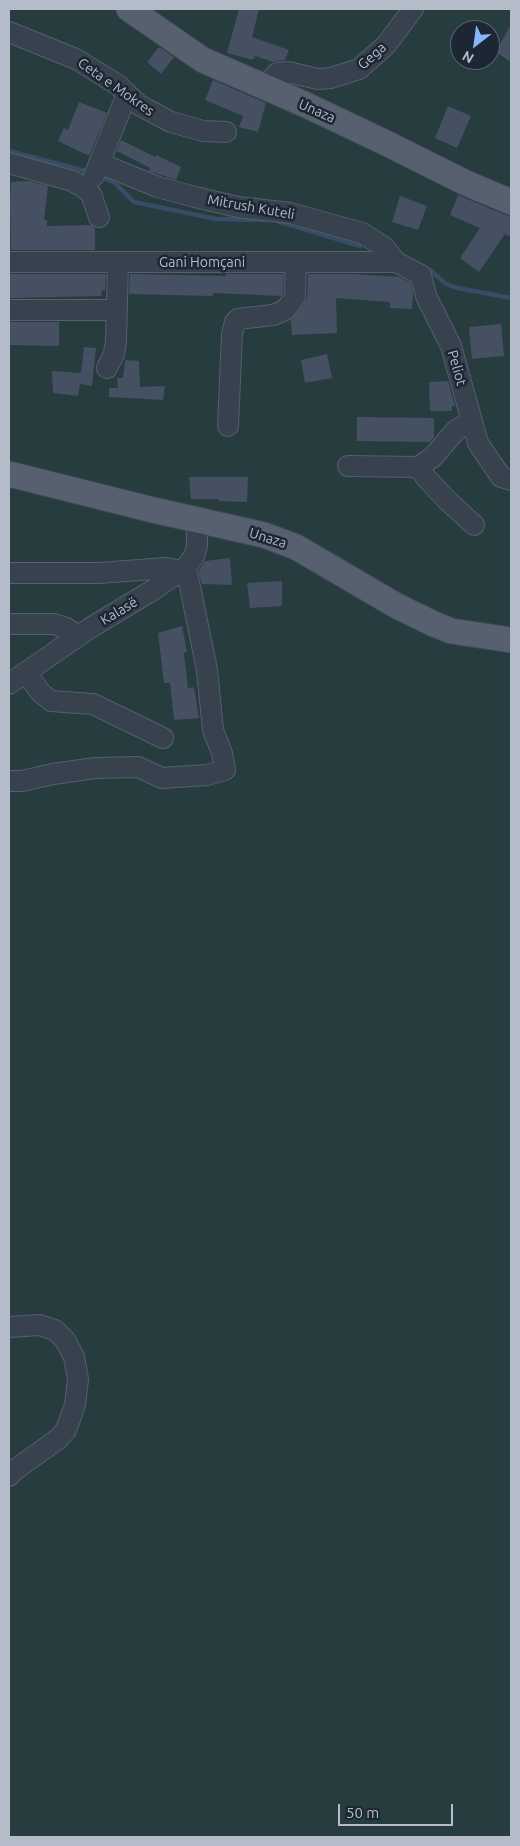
<!DOCTYPE html>
<meta charset="utf-8">
<style>
body{margin:0}
#map{position:relative;width:520px;height:1846px;overflow:hidden;background:#242f3e;font-family:Ubuntu,sans-serif}
canvas{display:block}
.frame{position:absolute;inset:0;border:10px solid #b4bcc9;pointer-events:none}
.north{position:absolute;left:450px;top:20px;width:50px;height:50px;box-sizing:border-box;background:#1d2633;border:1px solid #59626f;border-radius:50%;rotate:210deg;font-size:14px;font-weight:700;line-height:20px;text-align:center;color:#b4bcc9}
.north::after{content:'';display:block;margin:auto;width:18px;height:22px;background:#8ab4f8;clip-path:polygon(50% 0,100% 100%,50% 72%,0 100%)}
.scale{position:absolute;left:338px;top:1804px;width:115px;height:22px;box-sizing:border-box;border:2px solid #b4bcc9;border-top:0;padding-left:6px;font-size:15px;line-height:18px;white-space:nowrap;color:#b4bcc9;-webkit-text-stroke:4px #1d2633;paint-order:stroke}
</style>
<div id="map">
<canvas width="520" height="1846"></canvas>
<div class="frame"></div>
<div class="north">N</div>
<div class="scale">50 m</div>
</div>
<script>
const ctx = document.querySelector('canvas').getContext('2d');
ctx.lineJoin = 'round';
function fill(path, color) {
  ctx.fillStyle = color;
  ctx.fill(path, 'evenodd');
}
function toPath(rows) {
  const path = new Path2D();
  for (const r of rows) {
    path.moveTo(r[0], r[1]);
    for (let i = 2; i < r.length; i += 2) path.lineTo(r[i], r[i + 1]);
  }
  return path;
}
function stroke(path, color, width, dash) {
  ctx.strokeStyle = color;
  ctx.lineWidth = width;
  ctx.lineCap = dash ? 'butt' : 'round';
  ctx.setLineDash(dash || []);
  ctx.stroke(path);
}
function drawText(font, color, halo, rows, align = 'center') {
  ctx.font = font + ' Ubuntu,sans-serif';
  ctx.lineWidth = 5;
  ctx.setLineDash([]);
  ctx.textBaseline = 'middle';
  ctx.strokeStyle = halo;
  ctx.fillStyle = color;
  for (const [text, x, y, turn = 0] of rows) {
    ctx.save();
    ctx.translate(x, y);
    ctx.rotate((+turn || 0) * Math.PI / 180);
    ctx.textAlign = isNaN(turn) ? turn : align;
    if (halo) ctx.strokeText(text, 0, 0);
    ctx.fillText(text, 0, 0);
    ctx.restore();
  }
}
fill(toPath([
 [9,9,511,9,511,1837,9,1837],
 [460,30,490,30,490,60,460,60]
]), '#263c3f');
stroke(toPath([
 [9,151,89,172],
 [106,179,115,183,134,202,216,219,264,220],
 [277,221,360,246],
 [430,270,446,284,457,288,511,298]
]), '#394c67', 4.5);
fill(toPath([
 [239,9,259,9,252,37,289,50,285,60,273,62,255,56,253,60,227,53],
 [511,24,511,62,496,52],
 [159,47,174,57,161,74,147,62],
 [213,80,266,103,258,132,239,127,243,116,205,100],
 [79,102,107,113,89,156,58,141,64,128,68,130],
 [448,106,471,116,457,148,435,138],
 [121,140,155,157,156,155,181,167,176,180,149,171,150,168,117,151],
 [29,181,48,186,44,220,47,220,47,226,91,225,95,228,95,250,11,250,10,203,11,182],
 [458,195,505,215,511,216,511,237,505,234,479,272,460,258,480,228,450,215],
 [400,196,427,206,418,230,392,222],
 [9,274,106,274,105,290,102,290,101,296,9,298],
 [130,274,226,276,226,274,284,274,283,293,281,296,213,293,213,296,129,294],
 [308,274,353,274,399,277,411,283,413,291,412,309,390,308,390,302,336,298,337,333,292,335,291,320,304,304,307,298],
 [9,322,59,322,59,346,9,345],
 [501,324,504,356,472,359,469,327],
 [84,347,96,348,92,386,80,384,78,396,53,393,52,371,81,373],
 [327,354,332,378,305,383,301,360],
 [125,360,139,361,140,387,165,386,163,400,109,397,109,388,118,388,117,378,123,378],
 [448,381,455,406,452,406,452,411,430,411,429,382],
 [357,417,434,418,434,437,430,442,357,441],
 [189,477,248,477,247,502,219,501,219,499,191,499],
 [230,558,232,585,202,584,198,571,205,561],
 [282,581,282,606,250,608,247,583],
 [182,626,187,652,184,653,188,688,194,687,199,718,174,720,170,683,164,683,158,633]
]), '#455162');
const minor = toPath([
 [9,32,76,59,118,85,139,105,171,122,203,131,226,132],
 [264,88,277,73,288,72,318,79,331,78,359,69,386,45,413,9],
 [9,163,72,181,83,187,91,194,99,217],
 [99,163,158,187,195,197,238,207,290,213,362,233,384,247,396,262,421,275,426,296,451,346,478,443,501,477,511,480],
 [94,176,127,94],
 [9,262,396,262],
 [9,310,117,310],
 [107,368,114,354,116,341,118,262],
 [228,426,232,334,235,322,238,319,273,315,285,310,295,297,296,262],
 [348,466,418,467,433,457,456,430,472,421],
 [418,467,427,479,448,501,474,525],
 [9,573,99,573,166,568,180,571,188,577,207,670,213,730,222,753,225,770,207,775,162,778,138,767,95,768,53,774,22,781,9,781],
 [9,624,54,624,66,628,78,636],
 [26,673,41,693,51,701,93,704,163,738],
 [9,684,90,628,153,590,186,567,194,556,197,546,197,533,194,518],
 [9,1327,39,1325,55,1330,65,1340,74,1357,78,1379,75,1405,66,1430,58,1439,16,1469,9,1476]
]);
const major = toPath([
 [129,9,203,60,304,104,386,143,466,183,511,202],
 [9,474,149,509,264,535,296,547,397,606,434,624,451,631,511,640]
]);
stroke(minor, '#565f6c', 22);
stroke(major, '#414a57', 27);
stroke(minor, '#38414e', 20);
stroke(major, '#56606e', 25);
drawText('14px', '#b4bcc9', '#1d2633', [
 ["Gega",372,56,-42],
 ["Ceta e Mokres",116,87,35],
 ["Unaza",317,111,24],
 ["Mitrush Kuteli",251,207,10],
 ["Gani Homçani",202,262],
 ["Peliot",457,368,74],
 ["Unaza",268,538,17],
 ["Kalasë",119,611,-31]
]);
</script>
